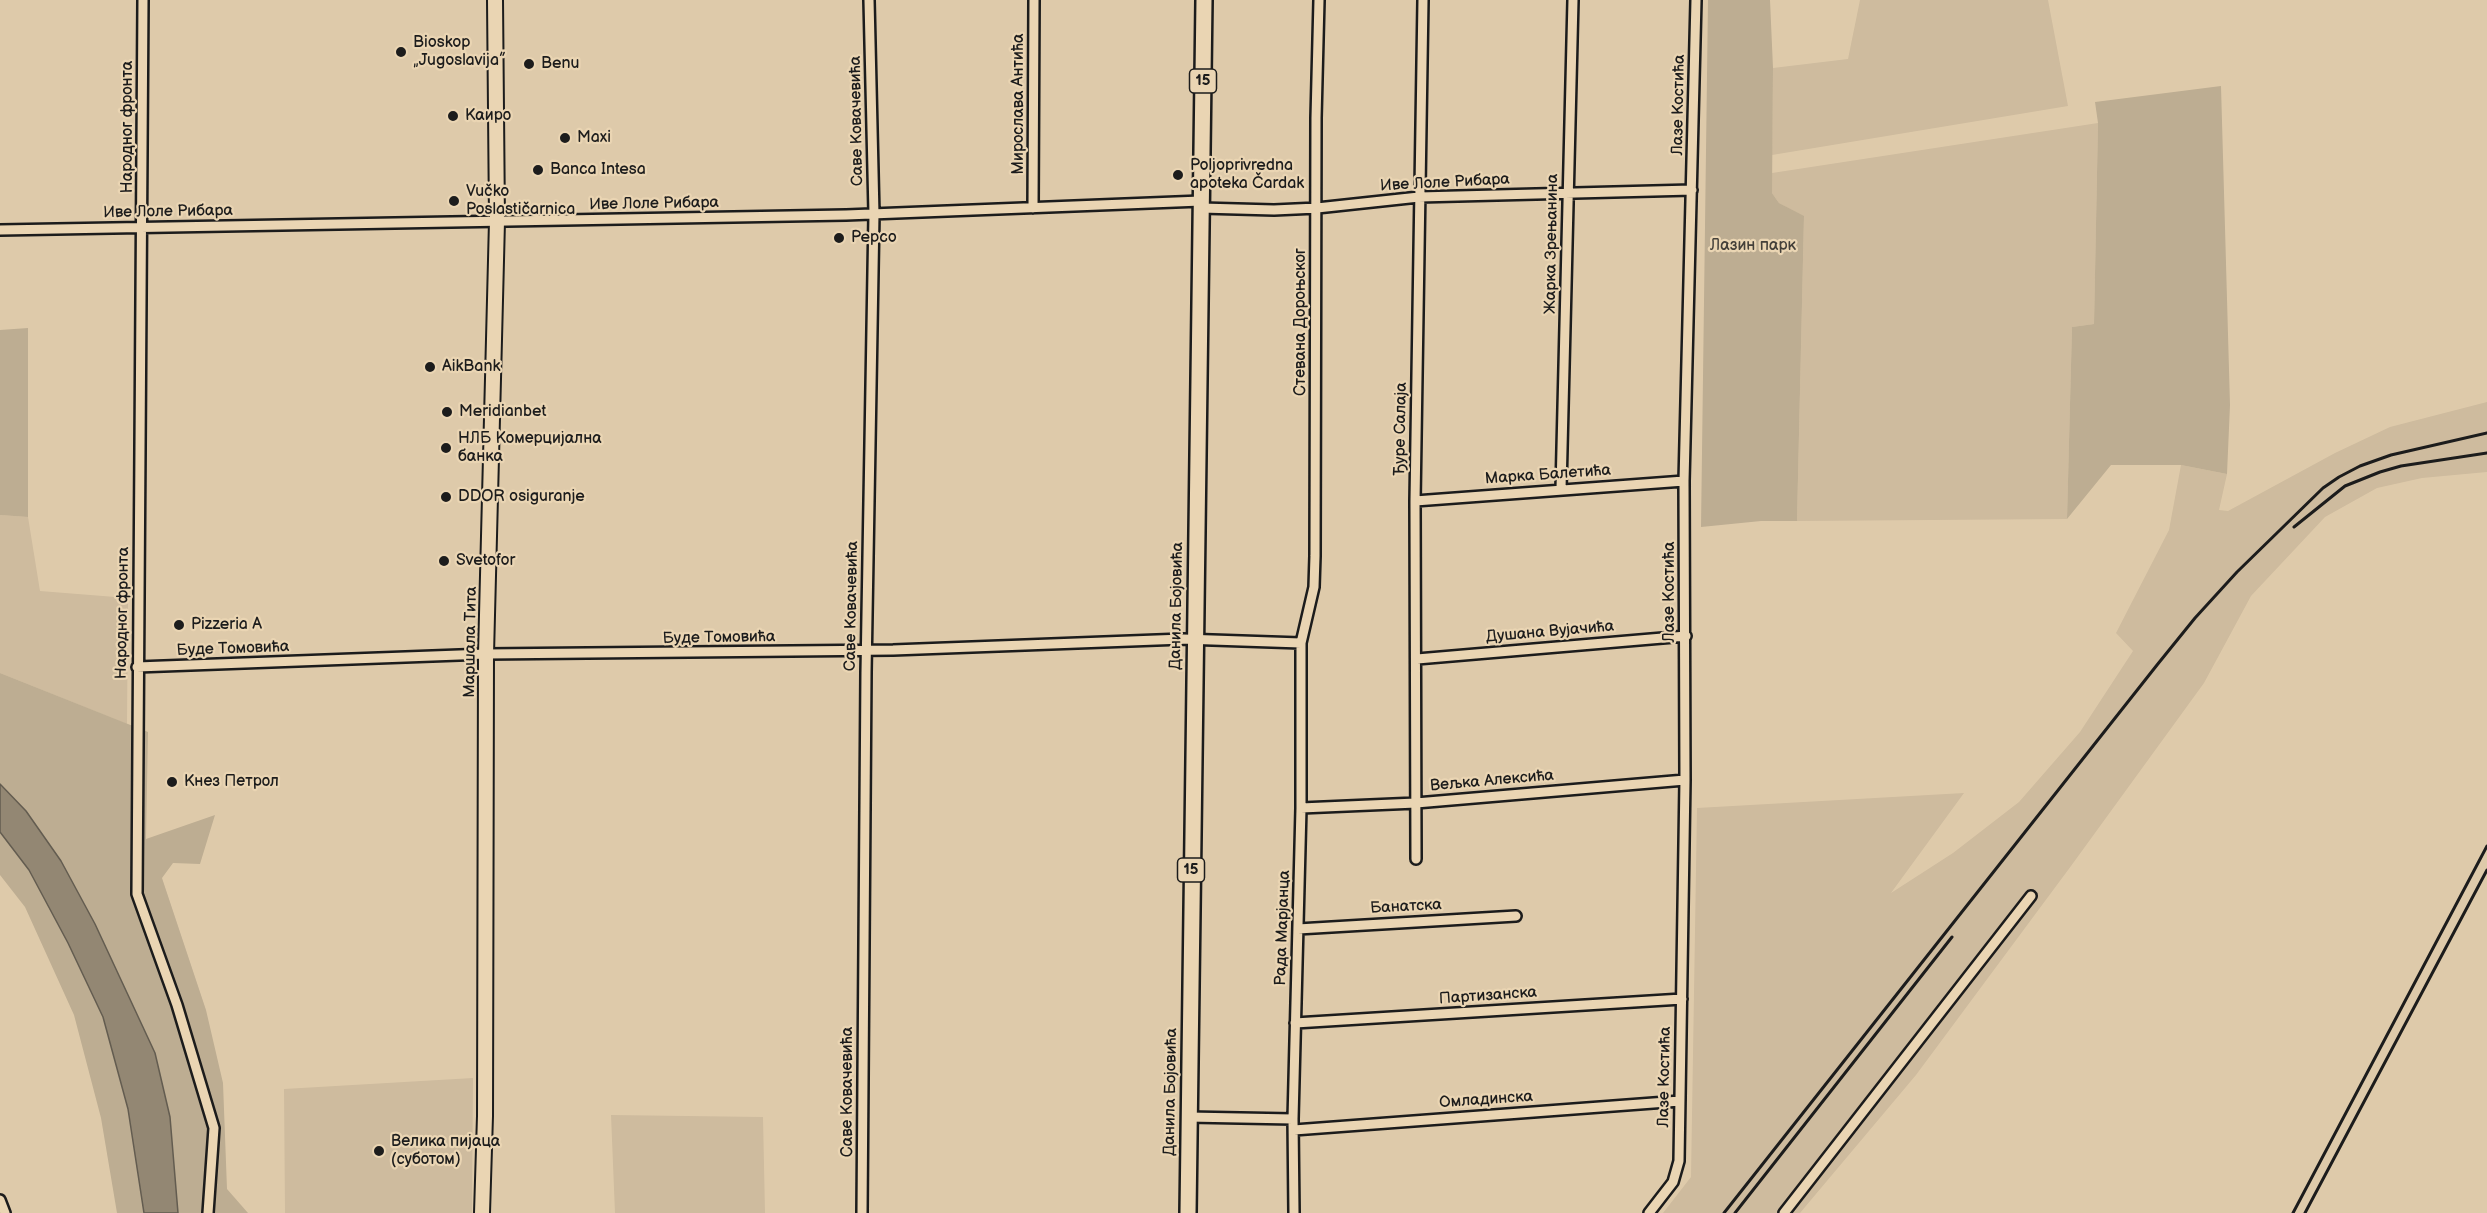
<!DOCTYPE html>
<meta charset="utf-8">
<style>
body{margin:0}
canvas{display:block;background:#decaaa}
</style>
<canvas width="2487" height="1213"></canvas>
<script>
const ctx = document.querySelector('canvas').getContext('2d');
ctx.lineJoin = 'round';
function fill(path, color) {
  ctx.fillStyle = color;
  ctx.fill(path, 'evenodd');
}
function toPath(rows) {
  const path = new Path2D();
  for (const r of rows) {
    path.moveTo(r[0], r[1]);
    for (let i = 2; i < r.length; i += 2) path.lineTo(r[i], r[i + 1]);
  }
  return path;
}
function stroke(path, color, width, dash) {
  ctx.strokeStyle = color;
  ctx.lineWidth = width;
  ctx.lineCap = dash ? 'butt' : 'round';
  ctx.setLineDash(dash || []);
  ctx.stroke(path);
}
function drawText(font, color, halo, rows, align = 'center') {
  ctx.font = font + ' "Balsamiq Sans",sans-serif';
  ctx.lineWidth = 4.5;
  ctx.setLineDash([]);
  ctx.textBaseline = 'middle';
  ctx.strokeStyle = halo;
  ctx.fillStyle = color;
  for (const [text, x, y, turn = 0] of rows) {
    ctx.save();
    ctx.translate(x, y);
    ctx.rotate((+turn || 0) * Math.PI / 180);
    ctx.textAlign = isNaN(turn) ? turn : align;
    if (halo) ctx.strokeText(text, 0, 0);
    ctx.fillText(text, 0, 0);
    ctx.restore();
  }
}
fill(toPath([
 [1860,0,2048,0,2068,106,1772,155,1773,68,1848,59],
 [2098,123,2094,324,2072,327,2067,519,1797,521,1804,217,1779,203,1772,193,1772,173],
 [2487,402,2487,472,2422,478,2377,488,2325,517,2251,596,2204,683,2071,866,1916,1075,1800,1213,1663,1213,1691,1177,1697,808,1964,793,1891,893,1953,853,2019,802,2080,732,2133,651,2116,633,2169,530,2181,465,2227,474,2219,510,2228,511,2335,453,2390,427],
 [0,515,28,517,40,591,128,598,127,724,0,673],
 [473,1078,472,1213,285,1213,284,1089],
 [611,1115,763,1117,765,1213,615,1213]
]), '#cebb9e');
fill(toPath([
 [1708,0,1770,0,1773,68,1772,193,1779,203,1804,216,1797,521,1761,521,1701,527],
 [2221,86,2230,405,2227,474,2181,465,2111,465,2067,519,2072,327,2094,324,2098,123,2095,102],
 [28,328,28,517,0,515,0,330],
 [0,673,148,732,146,839,215,815,200,864,173,863,162,878,206,1010,223,1083,227,1189,248,1213,178,1213,170,1117,155,1053,95,924,61,861,26,811,0,784],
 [0,832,29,870,68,943,103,1017,128,1109,144,1213,117,1213,101,1118,74,1015,25,907,0,875]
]), '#bdad92');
const water = toPath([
 [0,784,26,811,61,861,95,924,155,1053,170,1117,178,1213,144,1213,128,1109,103,1017,68,943,29,870,0,832,0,784]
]);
fill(water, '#938773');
stroke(water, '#635c50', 1.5);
const street = toPath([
 [143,0,137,894,177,1005,214,1128,208,1213],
 [1033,208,1034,0],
 [1201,208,1274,210,1317,208,1419,197,1692,190],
 [0,230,846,215,1201,201],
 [1561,489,1573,0],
 [1415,501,1684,481],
 [1417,659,1686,636],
 [137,667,486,654,893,650,1183,639,1301,643],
 [1301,808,1416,803,1685,780],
 [1416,859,1415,501,1423,0],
 [1298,929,1516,916],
 [1295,1023,1682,999],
 [1188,1117,1293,1119],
 [1294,1130,1680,1101],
 [0,1200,5,1213],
 [862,1213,866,672,874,214,869,0],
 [1294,1213,1293,1119,1301,808,1301,643,1314,587,1315,556,1316,118,1319,0],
 [1649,1213,1673,1182,1679,1161,1685,780,1684,481,1696,0],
 [1784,1213,2031,896]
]);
const secondary = toPath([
 [482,1213,485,1116,486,654,497,221,495,0]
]);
const primary = toPath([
 [1188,1213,1204,0]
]);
stroke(street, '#1c1c1c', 14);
stroke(secondary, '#1c1c1c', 18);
stroke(primary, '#1c1c1c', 20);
stroke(street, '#ead5b3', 9);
stroke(secondary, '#ead5b3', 14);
stroke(primary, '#ead5b3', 15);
stroke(toPath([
 [2294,527,2345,486,2380,472,2401,466,2487,453],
 [1724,1213,2157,665,2195,618,2237,572,2323,488,2339,477,2360,466,2391,455,2487,433],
 [1735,1213,1952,937],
 [2293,1213,2487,846],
 [2305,1213,2487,870]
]), '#1c1c1c', 3);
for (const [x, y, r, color] of [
 [401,52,6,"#1c1c1c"],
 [529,64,6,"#1c1c1c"],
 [453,116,6,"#1c1c1c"],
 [565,138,6,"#1c1c1c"],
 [538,170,6,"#1c1c1c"],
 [1178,175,6,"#1c1c1c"],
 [454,201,6,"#1c1c1c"],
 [839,238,6,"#1c1c1c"],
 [430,367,6,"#1c1c1c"],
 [447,412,6,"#1c1c1c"],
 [446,448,6,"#1c1c1c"],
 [446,497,6,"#1c1c1c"],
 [444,561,6,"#1c1c1c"],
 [179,625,6,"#1c1c1c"],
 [172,782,6,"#1c1c1c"],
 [379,1151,6,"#1c1c1c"]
]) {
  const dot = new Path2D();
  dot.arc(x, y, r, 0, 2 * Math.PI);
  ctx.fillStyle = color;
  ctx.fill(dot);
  stroke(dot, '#ead5b3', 2);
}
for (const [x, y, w] of [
 [1203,81,27],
 [1191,870,27]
]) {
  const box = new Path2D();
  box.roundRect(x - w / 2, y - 12, w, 24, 4.5);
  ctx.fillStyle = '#ead5b3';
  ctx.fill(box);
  stroke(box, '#1c1c1c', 1.5);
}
drawText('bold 15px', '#1c1c1c', null, [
 ["15",1203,81],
 ["15",1191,870]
]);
drawText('16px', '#1c1c1c', '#ead5b3', [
 ["Bioskop",413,43],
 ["„Jugoslavija”",413,61],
 ["Benu",541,64],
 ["Каиро",465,116],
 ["Maxi",577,138],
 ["Poljoprivredna",1190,166],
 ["apoteka Čardak",1190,184],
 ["Banca Intesa",550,170],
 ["Vučko",466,192],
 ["Poslastičarnica",466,210],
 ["Pepco",851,238],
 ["AikBank",442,367],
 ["Meridianbet",459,412],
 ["НЛБ Комерцијална",458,439],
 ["банка",458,457],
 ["DDOR osiguranje",458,497],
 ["Svetofor",456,561],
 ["Pizzeria A",191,625],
 ["Кнез Петрол",184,782],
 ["Велика пијаца",391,1142],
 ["(суботом)",391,1160]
], 'left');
drawText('16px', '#1c1c1c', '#ead5b3', [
 ["Мирослава Антића",1019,104,-90],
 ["Лазе Костића",1679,105,-89],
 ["Саве Ковачевића",857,121,-91],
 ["Народног фронта",128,127,-90],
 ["Иве Лоле Рибара",1445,183,-3],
 ["Иве Лоле Рибара",654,204,-1],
 ["Иве Лоле Рибара",168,212,-1],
 ["Жарка Зрењанина",1552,244,-89],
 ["Стевана Дороњског",1301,322,-90],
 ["Ђуре Салаја",1401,429,-89],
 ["Марка Балетића",1548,475,-4],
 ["Лазе Костића",1670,592,-90],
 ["Саве Ковачевића",852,606,-89],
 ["Данила Бојовића",1177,606,-89],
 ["Народног фронта",123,613,-89],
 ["Душана Вујачића",1550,632,-5],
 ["Буде Томовића",719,638,-1],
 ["Маршала Тита",471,642,-89],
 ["Буде Томовића",233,649,-2],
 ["Вељка Алексића",1492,781,-5],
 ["Банатска",1406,907,-3],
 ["Рада Марјанца",1283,928,-88],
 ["Партизанска",1488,996,-4],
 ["Лазе Костића",1665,1077,-89],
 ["Саве Ковачевића",848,1092,-90],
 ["Данила Бојовића",1171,1092,-89],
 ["Омладинска",1486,1100,-4]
]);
drawText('16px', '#44403a', '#ead5b3', [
 ["Лазин парк",1753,246]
]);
</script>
